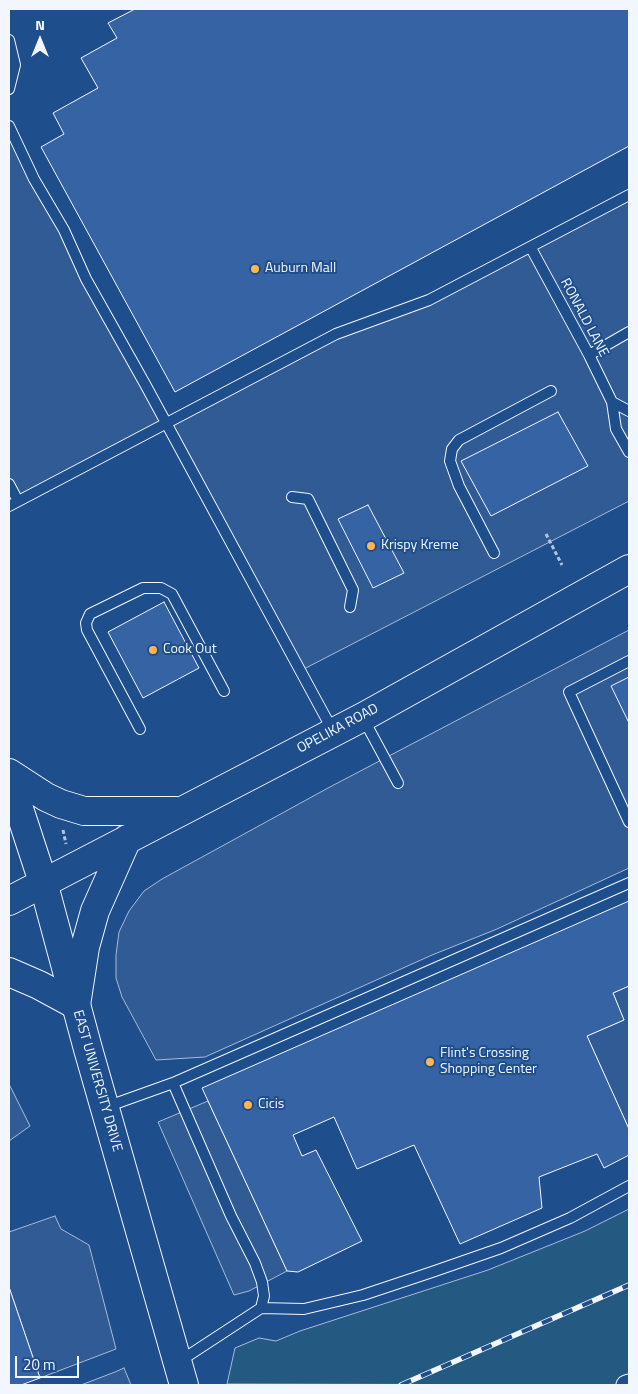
<!DOCTYPE html>
<style>
body{margin:0}
#map{position:relative;width:638px;height:1394px;overflow:hidden;background:#1f4e8c;font-family:"Titillium Web",sans-serif}
canvas{display:block}
.frame{position:absolute;inset:0;border:10px solid #f2f6ff;pointer-events:none}
.north{position:absolute;left:15px;top:15px;width:50px;height:50px;-webkit-text-stroke:4px #1f4e8c;paint-order:stroke;rotate:0deg;font-size:14px;font-weight:700;line-height:20px;text-align:center;color:#f2f6ff}
.north::after{content:'';display:block;margin:auto;width:18px;height:22px;background:#f2f6ff;clip-path:polygon(50% 0,100% 100%,50% 72%,0 100%)}
.scale{position:absolute;left:15px;top:1356px;width:64px;height:22px;box-sizing:border-box;border:2px solid #f2f6ff;border-top:0;padding-left:6px;font-size:15px;line-height:18px;white-space:nowrap;color:#f2f6ff;-webkit-text-stroke:4px #1f4e8c;paint-order:stroke}
</style>
<div id="map">
<canvas width="638" height="1394"></canvas>
<div class="frame"></div>
<div class="north">N</div>
<div class="scale">20 m</div>
</div>
<script>
const ctx = document.querySelector('canvas').getContext('2d');
ctx.lineJoin = 'round';
function fill(path, color) {
  ctx.fillStyle = color;
  ctx.fill(path, 'evenodd');
}
function toPath(rows) {
  const path = new Path2D();
  for (const r of rows) {
    path.moveTo(r[0], r[1]);
    for (let i = 2; i < r.length; i += 2) path.lineTo(r[i], r[i + 1]);
  }
  return path;
}
function stroke(path, color, width, dash) {
  ctx.strokeStyle = color;
  ctx.lineWidth = width;
  ctx.lineCap = dash ? 'butt' : 'round';
  ctx.setLineDash(dash || []);
  ctx.stroke(path);
}
function drawText(font, color, halo, rows, align = 'center') {
  ctx.font = font + ' "Titillium Web",sans-serif';
  ctx.lineWidth = 4;
  ctx.setLineDash([]);
  ctx.textBaseline = 'middle';
  ctx.strokeStyle = halo;
  ctx.fillStyle = color;
  for (const [text, x, y, turn = 0] of rows) {
    ctx.save();
    ctx.translate(x, y);
    ctx.rotate((+turn || 0) * Math.PI / 180);
    ctx.textAlign = isNaN(turn) ? turn : align;
    if (halo) ctx.strokeText(text, 0, 0);
    ctx.fillText(text, 0, 0);
    ctx.restore();
  }
}
const green = toPath([
 [629,1209,629,1385,227,1384,235,1348,259,1338,276,1341,300,1331,488,1270,585,1231,629,1209]
]);
fill(green, '#245a82');
stroke(green, '#a8bbd7', 1);
const parking = toPath([
 [9,126,166,424,336,334,429,300,629,195,629,501,300,671,166,425,9,506,9,126],
 [629,630,629,868,497,929,432,955,205,1057,156,1060,122,997,116,978,116,955,119,932,129,911,144,891,162,879,328,788,629,630],
 [629,986,629,1129,587,1036,624,1020,613,993,629,986],
 [9,1084,30,1126,9,1141,9,1084],
 [208,1101,287,1271,249,1291,234,1295,158,1122,208,1101],
 [55,1216,61,1229,89,1245,116,1349,40,1378,9,1287,9,1232,55,1216],
 [124,1368,131,1385,81,1385,115,1372,124,1368]
]);
fill(parking, '#305b95');
stroke(parking, '#a8bbd7', 1);
const building = toPath([
 [135,9,629,9,629,146,175,392,41,147,64,134,53,113,98,88,81,58,117,38,108,23,135,9],
 [558,412,588,466,491,516,461,461,558,412],
 [368,505,404,573,373,588,338,519,368,505],
 [164,602,199,668,143,698,108,632,164,602],
 [629,677,629,723,611,686,629,677],
 [629,901,629,986,613,993,624,1020,587,1036,629,1129,629,1155,604,1168,597,1154,539,1177,542,1208,460,1244,414,1145,357,1169,334,1117,293,1135,302,1156,316,1150,362,1241,298,1272,287,1271,202,1088,629,901],
 [9,1287,40,1378,21,1385,9,1385,9,1287]
]);
fill(building, '#3563a3');
stroke(building, '#f2f6ff', 1);
const service = toPath([
 [9,40,15,65,9,89],
 [9,126,34,179,64,230,86,279,145,384,333,731],
 [531,248,589,355,612,402,616,429,629,452],
 [589,355,629,332],
 [612,402,629,411],
 [9,484,18,501],
 [292,497,308,499,353,590,350,607],
 [9,506,336,334,429,300,629,195],
 [494,553,459,486,450,461,452,449,459,440,551,391],
 [629,661,569,692,629,822],
 [363,718,398,783],
 [140,729,87,630,86,623,90,614,143,588,161,588,172,594,224,691],
 [173,1083,231,1216,255,1263,262,1282,264,1296,261,1308,180,1361],
 [106,1107,173,1083,629,883],
 [261,1308,304,1309,363,1295,432,1272,501,1248,570,1218,629,1186]
]);
const minor = toPath([
 [626,1385,629,1384]
]);
const secondary = toPath([
 [43,882,88,1049,184,1385]
]);
const primary = toPath([
 [9,773,46,797,61,804,84,811,176,811],
 [9,778,43,882],
 [9,901,363,717,629,569],
 [9,972,39,985,76,1005,85,947,95,911,127,839]
]);
stroke(service, '#f2f6ff', 12);
stroke(minor, '#f2f6ff', 21);
stroke(secondary, '#f2f6ff', 30);
stroke(primary, '#f2f6ff', 30);
stroke(toPath([
 [546,534,562,565],
 [63,830,66,844]
]), '#b3c4dc', 3, [4, 2.5]);
stroke(service, '#1f4e8c', 10);
stroke(minor, '#1f4e8c', 19);
stroke(secondary, '#1f4e8c', 28);
stroke(primary, '#1f4e8c', 28);
const rail = toPath([
 [401,1385,629,1285]
]);
stroke(rail, '#f2f6ff', 5.5);
stroke(rail, '#1f4e8c', 4, [11]);
for (const [x, y, r, color] of [
 [255,269,5,"#ffb74d"],
 [371,546,5,"#ffb74d"],
 [153,650,5,"#ffb74d"],
 [430,1062,5,"#ffb74d"],
 [248,1105,5,"#ffb74d"]
]) {
  const dot = new Path2D();
  dot.arc(x, y, r, 0, 2 * Math.PI);
  ctx.fillStyle = color;
  ctx.fill(dot);
  stroke(dot, '#1f4e8c', 2);
}
drawText('14px', '#f2f6ff', '#1f4e8c', [
 ["Auburn Mall",265,269],
 ["Krispy Kreme",381,546],
 ["Cook Out",163,650],
 ["Flint's Crossing",440,1054],
 ["Shopping Center",440,1070],
 ["Cicis",258,1105]
], 'left');
drawText('14px', '#f2f6ff', '#1f4e8c', [
 ["RONALD LANE",584,318,62],
 ["OPELIKA ROAD",338,729,-28],
 ["EAST UNIVERSITY DRIVE",97,1081,74]
]);
</script>
